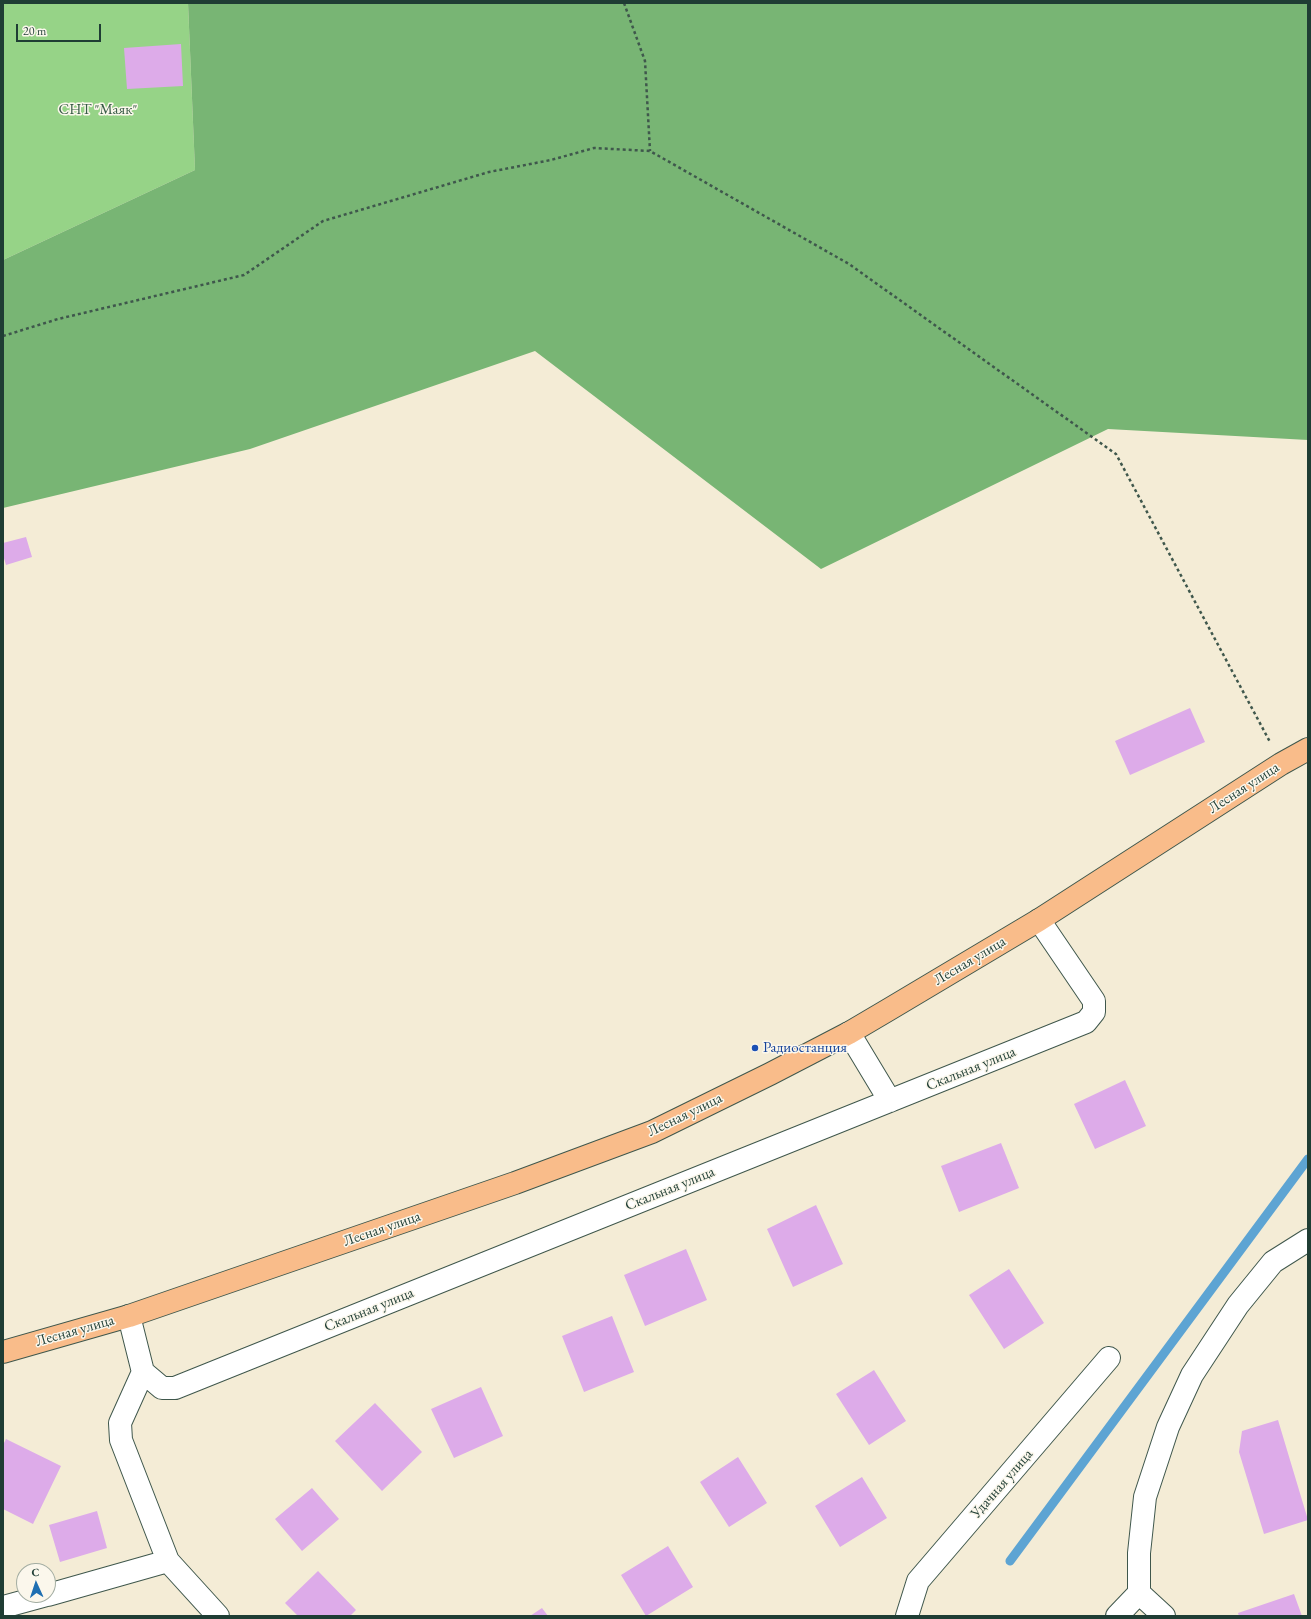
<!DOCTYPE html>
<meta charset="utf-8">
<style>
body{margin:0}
#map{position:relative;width:1311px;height:1619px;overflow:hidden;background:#f4ecd6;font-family:"EB Garamond",serif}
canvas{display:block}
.frame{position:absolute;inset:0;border:4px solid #1f3d34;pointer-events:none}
.north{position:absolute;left:16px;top:1563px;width:40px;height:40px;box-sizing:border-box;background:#fbf7ec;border:1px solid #a3ada2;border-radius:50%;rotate:357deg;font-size:11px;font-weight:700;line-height:16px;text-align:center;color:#1f3d34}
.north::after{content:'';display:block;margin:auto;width:14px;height:18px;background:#1f6fb2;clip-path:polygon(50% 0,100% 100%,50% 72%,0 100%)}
.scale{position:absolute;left:16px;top:24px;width:85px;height:18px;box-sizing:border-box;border:2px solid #1f3d34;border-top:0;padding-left:5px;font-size:12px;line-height:14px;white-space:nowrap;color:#1f3d34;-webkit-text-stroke:3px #fbf7ec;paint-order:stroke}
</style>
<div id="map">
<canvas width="1311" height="1619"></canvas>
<div class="frame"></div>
<div class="north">С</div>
<div class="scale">20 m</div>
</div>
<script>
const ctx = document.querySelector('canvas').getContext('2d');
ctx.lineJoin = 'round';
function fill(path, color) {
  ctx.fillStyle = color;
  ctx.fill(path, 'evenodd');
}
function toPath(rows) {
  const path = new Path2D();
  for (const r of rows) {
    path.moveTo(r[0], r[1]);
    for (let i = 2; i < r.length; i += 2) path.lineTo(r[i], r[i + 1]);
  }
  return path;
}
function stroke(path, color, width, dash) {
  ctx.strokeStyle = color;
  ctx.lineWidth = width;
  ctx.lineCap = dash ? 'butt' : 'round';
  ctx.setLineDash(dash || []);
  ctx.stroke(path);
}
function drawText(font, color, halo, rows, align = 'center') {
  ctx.font = font + ' "EB Garamond",serif';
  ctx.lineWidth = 3;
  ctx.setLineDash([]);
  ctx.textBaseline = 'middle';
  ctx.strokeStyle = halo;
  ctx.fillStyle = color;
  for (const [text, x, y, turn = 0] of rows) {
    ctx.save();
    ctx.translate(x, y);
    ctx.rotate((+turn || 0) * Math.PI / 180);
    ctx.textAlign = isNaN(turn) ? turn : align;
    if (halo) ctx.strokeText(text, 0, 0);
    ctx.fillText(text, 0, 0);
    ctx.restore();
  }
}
fill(toPath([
 [3,3,188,3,195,170,3,260]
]), '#96d387');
fill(toPath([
 [188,3,1308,3,1308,440,1108,429,821,569,535,351,250,449,3,508,3,260,195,170]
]), '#78b574');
stroke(toPath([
 [1010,1561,1308,1159]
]), '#5da4d3', 9);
fill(toPath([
 [181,44,183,86,127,89,124,48],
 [26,537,32,557,6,565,3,555,3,543],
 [1190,708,1205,742,1130,775,1115,741],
 [1125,1080,1146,1126,1095,1149,1074,1104],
 [1001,1143,1019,1188,959,1212,941,1166],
 [816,1205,843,1264,793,1287,767,1229],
 [686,1249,707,1300,645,1326,624,1275],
 [1009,1269,1044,1323,1004,1349,969,1295],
 [612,1316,634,1372,584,1392,562,1336],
 [874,1370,906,1421,869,1445,836,1394],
 [481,1387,503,1436,454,1458,431,1409],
 [375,1403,422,1452,382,1491,335,1441],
 [1278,1420,1308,1520,1264,1534,1239,1452,1242,1431],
 [6,1439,61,1466,33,1524,3,1509,3,1445],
 [738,1457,767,1503,729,1527,700,1482],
 [862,1477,887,1518,840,1547,815,1506],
 [312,1488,339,1519,302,1551,275,1519],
 [97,1511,107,1548,60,1562,49,1525],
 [668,1546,693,1587,646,1616,621,1575],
 [318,1571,356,1610,350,1616,298,1616,285,1603],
 [1294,1594,1302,1616,1239,1616,1238,1613],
 [542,1608,548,1616,530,1616]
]), '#ddabe9');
const minor = toPath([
 [849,1033,890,1101],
 [129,1316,143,1372,120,1423,121,1440,168,1561,218,1616],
 [143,1372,162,1388,175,1388,1086,1022,1094,1012,1094,1001,1039,920],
 [48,1595,168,1561],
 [3,1607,47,1595],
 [907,1616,918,1581,1109,1358],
 [1117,1616,1139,1593],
 [1164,1616,1139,1593,1139,1553,1145,1497,1168,1427,1192,1375,1238,1305,1273,1262,1308,1240]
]);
const major = toPath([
 [3,1352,129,1316,515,1183,652,1132,770,1074,849,1033,888,1010,1039,920,1281,764,1308,749]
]);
stroke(minor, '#3f574c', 24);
stroke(major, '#3f574c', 24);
stroke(toPath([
 [624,3,645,61,650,151],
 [3,336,58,319,244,275,323,221,489,172,551,160,594,148,650,151,849,264,1116,454,1270,742]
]), '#3f574c', 2.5, [3, 3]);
stroke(minor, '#fff', 22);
stroke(major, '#f9bc8a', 22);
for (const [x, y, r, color] of [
 [755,1048,4,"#1a4fb4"]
]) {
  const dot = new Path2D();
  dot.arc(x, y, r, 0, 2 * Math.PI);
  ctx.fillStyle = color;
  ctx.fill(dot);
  stroke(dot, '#fbf7ec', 1.5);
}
drawText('15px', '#375b45', '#fbf7ec', [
 ["СНТ \"Маяк\"",98,110]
]);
drawText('15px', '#1f3d34', '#fbf7ec', [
 ["Лесная улица",1244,788,-33],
 ["Лесная улица",970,961,-31],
 ["Скальная улица",971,1069,-22],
 ["Лесная улица",685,1115,-26],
 ["Скальная улица",670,1189,-22],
 ["Лесная улица",382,1229,-19],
 ["Скальная улица",369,1310,-22],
 ["Лесная улица",75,1331,-16],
 ["Удачная улица",1002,1484,-49]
]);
drawText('15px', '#164399', '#fbf7ec', [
 ["Радиостанция",763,1048]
], 'left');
</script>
